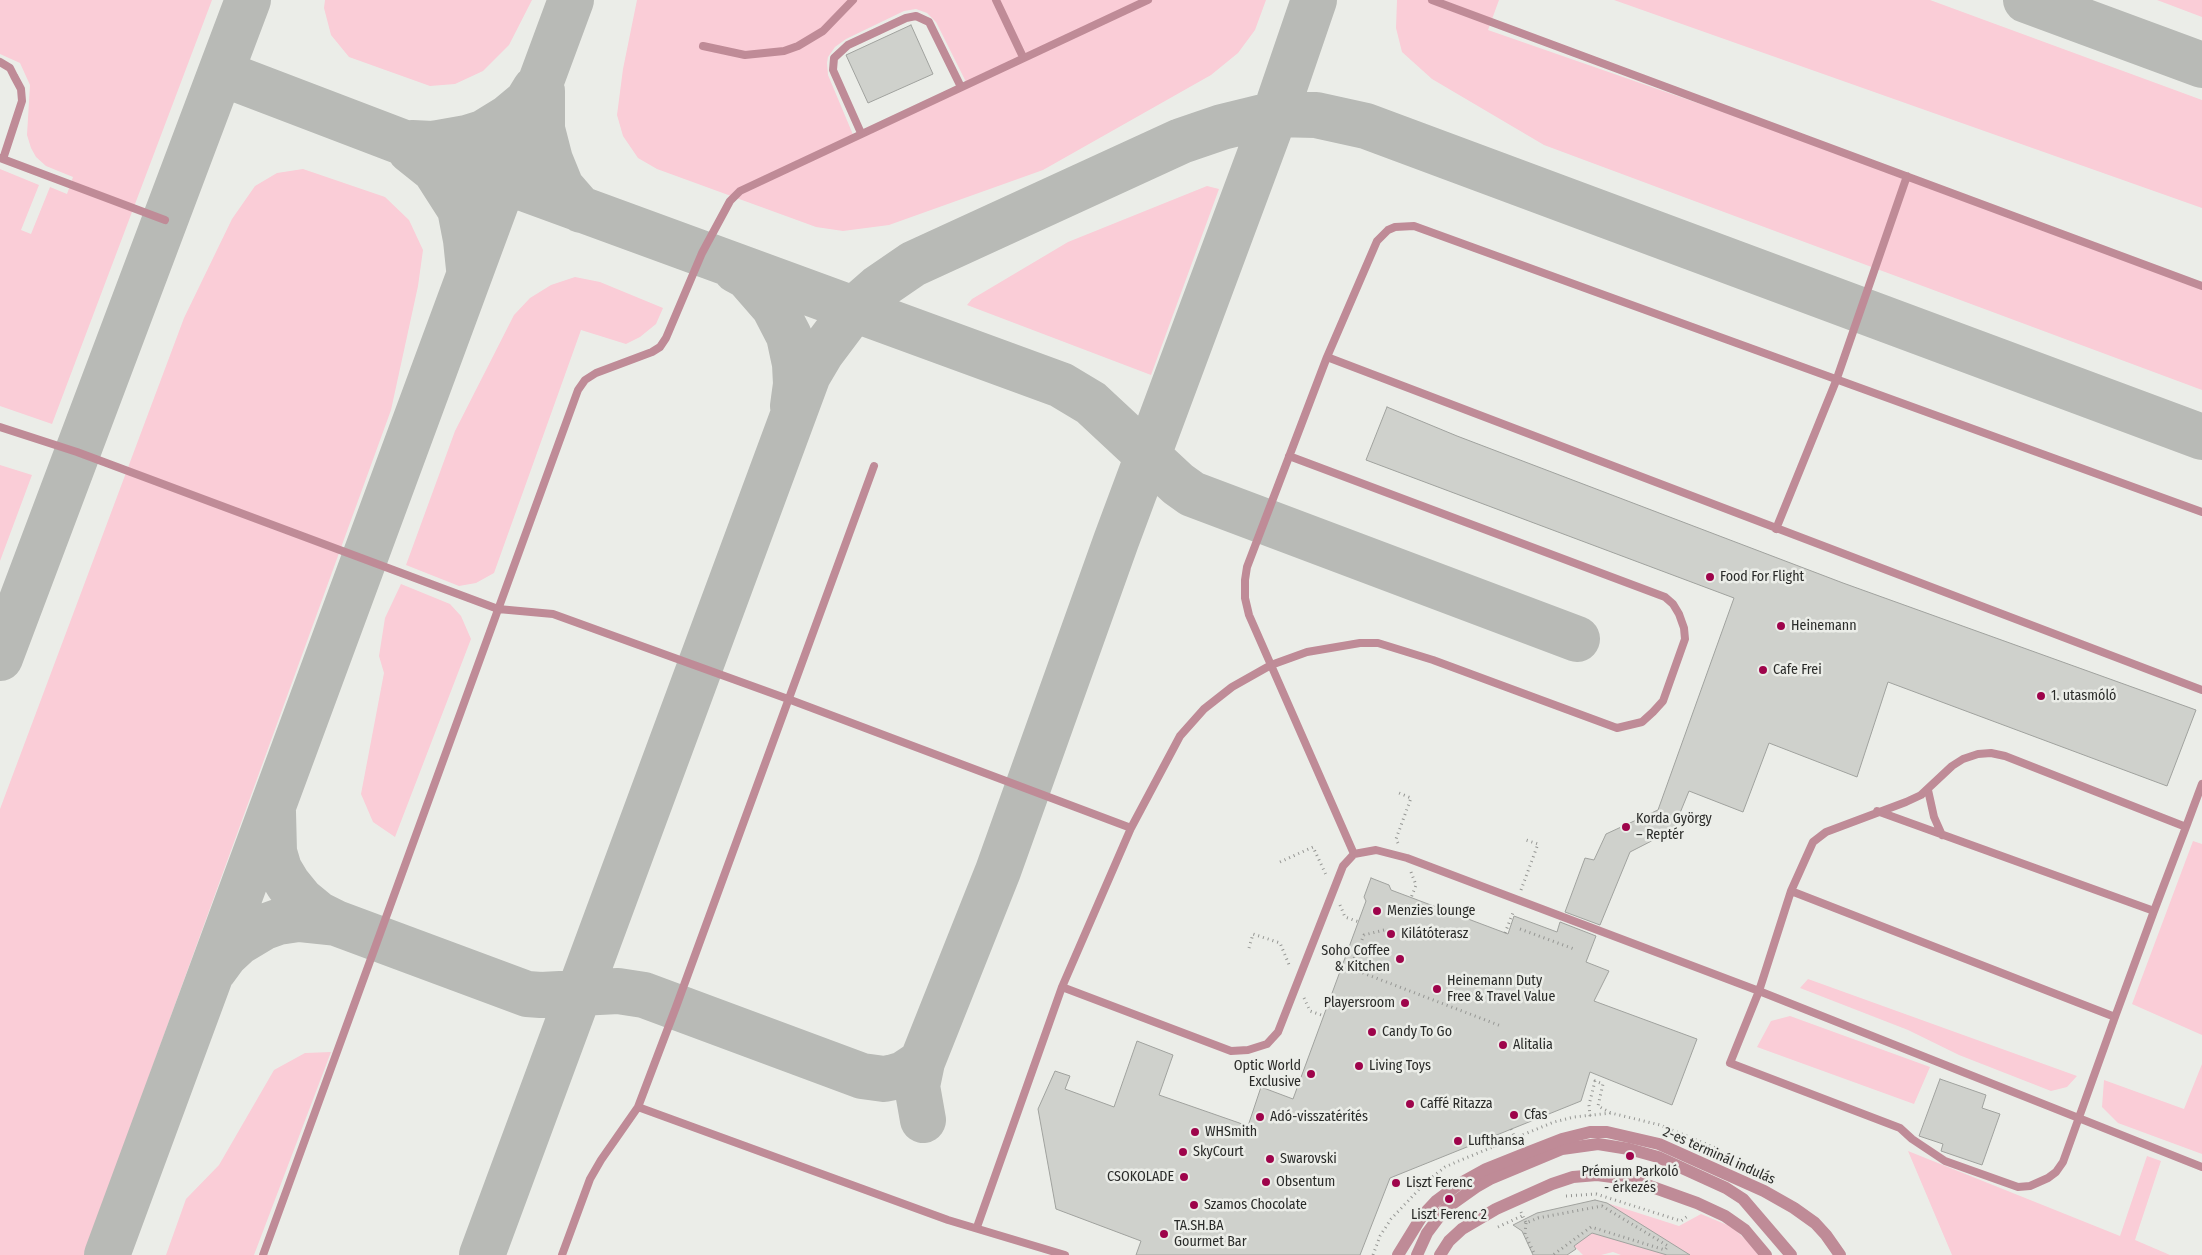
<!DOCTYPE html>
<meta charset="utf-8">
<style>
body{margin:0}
canvas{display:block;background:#ebede8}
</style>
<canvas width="2202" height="1255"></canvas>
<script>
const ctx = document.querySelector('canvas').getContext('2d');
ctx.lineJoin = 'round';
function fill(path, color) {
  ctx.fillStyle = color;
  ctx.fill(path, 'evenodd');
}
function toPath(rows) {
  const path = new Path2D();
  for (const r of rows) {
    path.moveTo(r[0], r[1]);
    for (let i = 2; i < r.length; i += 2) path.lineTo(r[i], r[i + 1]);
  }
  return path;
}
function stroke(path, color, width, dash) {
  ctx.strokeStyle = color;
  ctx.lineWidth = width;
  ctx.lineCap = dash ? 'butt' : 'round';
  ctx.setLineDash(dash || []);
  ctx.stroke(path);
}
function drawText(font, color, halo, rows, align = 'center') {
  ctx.font = font + ' "Fira Sans Condensed",sans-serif';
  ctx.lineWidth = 5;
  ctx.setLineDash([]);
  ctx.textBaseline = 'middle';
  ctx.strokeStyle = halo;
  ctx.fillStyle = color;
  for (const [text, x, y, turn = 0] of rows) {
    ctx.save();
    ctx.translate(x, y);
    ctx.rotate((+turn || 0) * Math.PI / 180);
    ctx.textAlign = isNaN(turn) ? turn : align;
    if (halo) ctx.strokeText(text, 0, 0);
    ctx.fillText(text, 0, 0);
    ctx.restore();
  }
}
fill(toPath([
 [0,0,212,0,52,424,0,406,0,169,39,185,21,230,31,234,50,187,67,194,73,177,46,166,36,157,31,148,27,135,30,85,20,63,0,54],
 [325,0,532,0,509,45,483,71,455,84,430,86,349,57,331,35,324,8],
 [637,0,1266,0,1255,30,1238,53,1211,75,1043,170,889,225,843,231,816,227,657,169,638,158,623,136,617,115,623,69],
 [916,9,927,13,936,22,967,84,854,137,828,75,827,63,828,57,835,47,846,39,904,11],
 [1397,0,1499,0,1488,30,1907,176,2202,290,2202,390,1544,145,1432,79,1402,52,1396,28],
 [1614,0,1930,0,2202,100,2202,208],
 [2157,0,2202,0,2202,17],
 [303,169,385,197,409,220,423,250,418,286,391,410,84,1255,0,1255,0,809,184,318,232,219,255,186,277,173],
 [1207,186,1219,189,1151,375,967,305,972,299,1068,242],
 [575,277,600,282,663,308,656,324,640,337,626,344,581,330,494,573,476,583,459,586,406,565,455,431,514,315,530,298,551,285],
 [0,465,32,475,0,561],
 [401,584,450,604,461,616,471,639,395,837,373,822,361,794,384,673,379,656,385,618],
 [2193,841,2202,844,2202,1035,2132,1004],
 [1808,979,2077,1076,2067,1087,2051,1091,1959,1055,1908,1030,1800,988],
 [1790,1016,1930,1067,1914,1104,1757,1047,1771,1021],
 [331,1052,254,1255,166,1255,186,1199,219,1165,274,1070,305,1053],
 [2202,1064,2202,1154,2118,1123,2102,1107,2104,1080,2184,1109],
 [1908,1151,2120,1236,2147,1156,2161,1161,2135,1240,2170,1255,1952,1255],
 [1607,1203,1679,1226,1701,1214,1732,1227,1751,1245,1758,1255,1670,1255],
 [1592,1233,1667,1255,1621,1255,1613,1252,1601,1255,1583,1255,1574,1246]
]), '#facdd7');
stroke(toPath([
 [2026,0,2202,65],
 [221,73,504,181,1061,385,1091,403,1178,484,1192,494,1577,639],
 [542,91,542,129,550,160,561,187,581,210],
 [412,143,433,144,467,138,483,133,509,117,527,102,535,89],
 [410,150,435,170,460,209,466,240,469,269],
 [736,270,747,276,774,307,789,336,795,364,796,384,793,406],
 [0,658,248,0],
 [273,812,274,852,279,869,288,884,301,900,318,914,336,923,527,994,541,995,618,991,644,995,862,1076,884,1079,894,1077,904,1074,922,1062],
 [214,970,225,955,239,942,264,927,278,922,298,919,336,923],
 [923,1120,917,1086,922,1062,998,871,1116,541,1275,114,1314,0],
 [107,1255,571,0],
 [482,1255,808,375,821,353,854,309,878,288,913,264,1181,141,1222,127,1275,114,1316,115,1366,126,2202,437]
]), '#b8bab6', 46);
const building = toPath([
 [911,25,933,74,868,103,846,55,911,25],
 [1387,407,1457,436,1843,583,2196,710,2167,786,1888,682,1857,777,1769,743,1743,812,1689,791,1673,830,1630,852,1600,925,1565,912,1585,858,1594,860,1606,834,1658,810,1734,598,1366,460,1387,407],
 [1371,878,1389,885,1391,890,1508,934,1514,916,1557,932,1560,922,1596,936,1586,962,1609,971,1594,1001,1697,1039,1672,1105,1590,1072,1581,1101,1390,1178,1360,1255,1136,1255,1141,1241,1056,1209,1038,1109,1055,1071,1070,1076,1065,1089,1114,1107,1137,1041,1173,1055,1159,1095,1248,1126,1261,1087,1293,1099,1366,901,1364,897,1371,878],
 [1940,1079,1986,1095,1982,1108,2000,1114,1982,1165,1941,1151,1943,1144,1919,1136,1940,1079],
 [1595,1200,1607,1203,1690,1255,1667,1255,1592,1233,1574,1246,1576,1249,1567,1255,1533,1255,1522,1231,1513,1225,1537,1213,1595,1200]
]);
fill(building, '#cfd1cc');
stroke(building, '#a0a29e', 1);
stroke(toPath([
 [1398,843,1396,839,1411,798,1399,793],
 [1280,862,1313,847,1327,877],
 [1411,872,1416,885,1411,898],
 [1521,890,1538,844,1523,839],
 [1340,905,1345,917,1359,922],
 [1520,929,1574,949],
 [1384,930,1364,935,1350,968,1501,1026],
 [1505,933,1514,910],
 [1249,948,1253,934,1280,943,1290,967],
 [1304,998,1310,1011,1324,1016],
 [1590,1116,1589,1105,1595,1081,1603,1084,1598,1106,1611,1113],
 [1511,1129,1515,1138],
 [1490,1137,1495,1148],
 [1566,1196,1596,1194,1681,1221,1689,1215],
 [1521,1212,1526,1223,1538,1218,1602,1206,1668,1246,1665,1250,1591,1227,1553,1255],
 [1526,1223,1525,1234,1535,1255],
 [1498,1227,1524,1215],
 [1373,1255,1380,1236,1391,1219,1426,1182,1445,1167,1461,1160,1554,1122,1574,1117,1611,1113,1660,1125,1723,1151]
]), '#959693', 3, [1, 4]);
stroke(toPath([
 [996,0,1023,57],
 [1432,0,2202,286],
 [703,46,745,55,784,51,798,46,823,31,853,0],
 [0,62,10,68,14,76,21,89,22,101,3,159],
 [861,133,833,70,834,58,848,45,906,18,916,16,929,22,961,87],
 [0,158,165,220],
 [1327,357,2202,690],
 [0,427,77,452,498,609,553,614,788,699,1131,828],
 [1776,529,1836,381,1907,176],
 [1928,790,1934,817,1942,835],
 [1877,811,2154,911],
 [2186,827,2005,756,1991,753,1978,754,1963,759,1952,766,1921,795,1906,802,1826,832,1813,842,1791,891,1759,991,1730,1063,1900,1128,1912,1139,1945,1161,2018,1187,2030,1186,2048,1178,2056,1172,2063,1162,2115,1017,2154,911,2186,827,2202,784],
 [1354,854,1249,615,1245,598,1245,580,1247,567,1327,357,1377,241,1388,230,1395,227,1414,226,2202,512],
 [1791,891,2115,1017],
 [1062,987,1231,1051,1248,1050,1267,1044,1278,1032,1343,866,1354,854,1376,850,1407,858,1759,991,2202,1167],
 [638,1107,948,1220,1065,1255],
 [977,1227,1062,987,1131,828,1180,736,1204,709,1232,687,1271,665,1307,652,1360,643,1378,643,1433,660,1617,728,1642,722,1653,712,1663,701,1685,639,1684,628,1679,614,1673,604,1665,597,1289,456],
 [263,1255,578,390,585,380,596,373,652,352,660,347,666,338,702,253,730,201,740,191,1148,0],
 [562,1255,590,1179,601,1160,638,1107,676,1007,874,466]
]), '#bf8b97', 8);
stroke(toPath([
 [1417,1255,1427,1233,1445,1209,1476,1187,1490,1179,1562,1149,1598,1144,1629,1149,1658,1157,1726,1188,1743,1199,1791,1255],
 [1440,1255,1449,1241,1462,1229,1496,1209,1552,1184,1573,1177,1597,1175,1620,1178,1644,1184,1697,1203,1725,1216,1745,1230,1766,1255]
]), '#bf8b97', 12);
stroke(toPath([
 [1398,1255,1422,1216,1436,1201,1459,1184,1486,1169,1521,1155,1562,1139,1590,1132,1607,1132,1659,1144,1764,1191,1794,1208,1815,1223,1826,1235,1840,1255]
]), '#bf8b97', 12);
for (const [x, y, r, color] of [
 [1710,577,5,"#9e044b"],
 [1781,626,5,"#9e044b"],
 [1763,670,5,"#9e044b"],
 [2041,696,5,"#9e044b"],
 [1626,827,5,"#9e044b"],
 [1377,911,5,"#9e044b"],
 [1391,934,5,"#9e044b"],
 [1400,959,5,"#9e044b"],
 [1437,989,5,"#9e044b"],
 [1405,1003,5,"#9e044b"],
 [1372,1032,5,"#9e044b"],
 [1503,1045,5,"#9e044b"],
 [1359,1066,5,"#9e044b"],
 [1311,1074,5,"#9e044b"],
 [1410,1104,5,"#9e044b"],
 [1514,1115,5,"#9e044b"],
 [1260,1117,5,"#9e044b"],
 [1195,1132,5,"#9e044b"],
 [1458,1141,5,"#9e044b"],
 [1183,1152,5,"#9e044b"],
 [1630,1156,5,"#9e044b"],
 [1270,1159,5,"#9e044b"],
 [1184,1177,5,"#9e044b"],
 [1266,1182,5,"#9e044b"],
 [1396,1183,5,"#9e044b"],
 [1449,1199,5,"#9e044b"],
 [1194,1205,5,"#9e044b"],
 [1164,1234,5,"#9e044b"]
]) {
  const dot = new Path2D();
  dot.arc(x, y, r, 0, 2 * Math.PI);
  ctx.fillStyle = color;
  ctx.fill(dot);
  stroke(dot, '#ebede8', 2);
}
drawText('14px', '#2a2b29', '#ebede8', [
 ["Food For Flight",1720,577],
 ["Heinemann",1791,626],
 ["Cafe Frei",1773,670],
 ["1. utasmóló",2051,696],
 ["Korda György",1636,819],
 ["– Reptér",1636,835],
 ["Menzies lounge",1387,911],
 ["Kilátóterasz",1401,934],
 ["Soho Coffee",1390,951,"right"],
 ["& Kitchen",1390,967,"right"],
 ["Heinemann Duty",1447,981],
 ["Free & Travel Value",1447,997],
 ["Playersroom",1395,1003,"right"],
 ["Candy To Go",1382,1032],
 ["Alitalia",1513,1045],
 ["Optic World",1301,1066,"right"],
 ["Exclusive",1301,1082,"right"],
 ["Living Toys",1369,1066],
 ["Caffé Ritazza",1420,1104],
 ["Cfas",1524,1115],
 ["Adó-visszatérítés",1270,1117],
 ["WHSmith",1205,1132],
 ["Lufthansa",1468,1141],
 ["SkyCourt",1193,1152],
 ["Swarovski",1280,1159],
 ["Prémium Parkoló",1630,1172,"center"],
 ["- érkezés",1630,1188,"center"],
 ["CSOKOLADE",1174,1177,"right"],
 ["Obsentum",1276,1182],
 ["Liszt Ferenc",1406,1183],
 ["Szamos Chocolate",1204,1205],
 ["Liszt Ferenc 2",1449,1215,"center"],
 ["TA.SH.BA",1174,1226],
 ["Gourmet Bar",1174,1242]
], 'left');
drawText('14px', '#2a2b29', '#ebede8', [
 ["2-es terminál indulás",1719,1156,24]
]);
</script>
